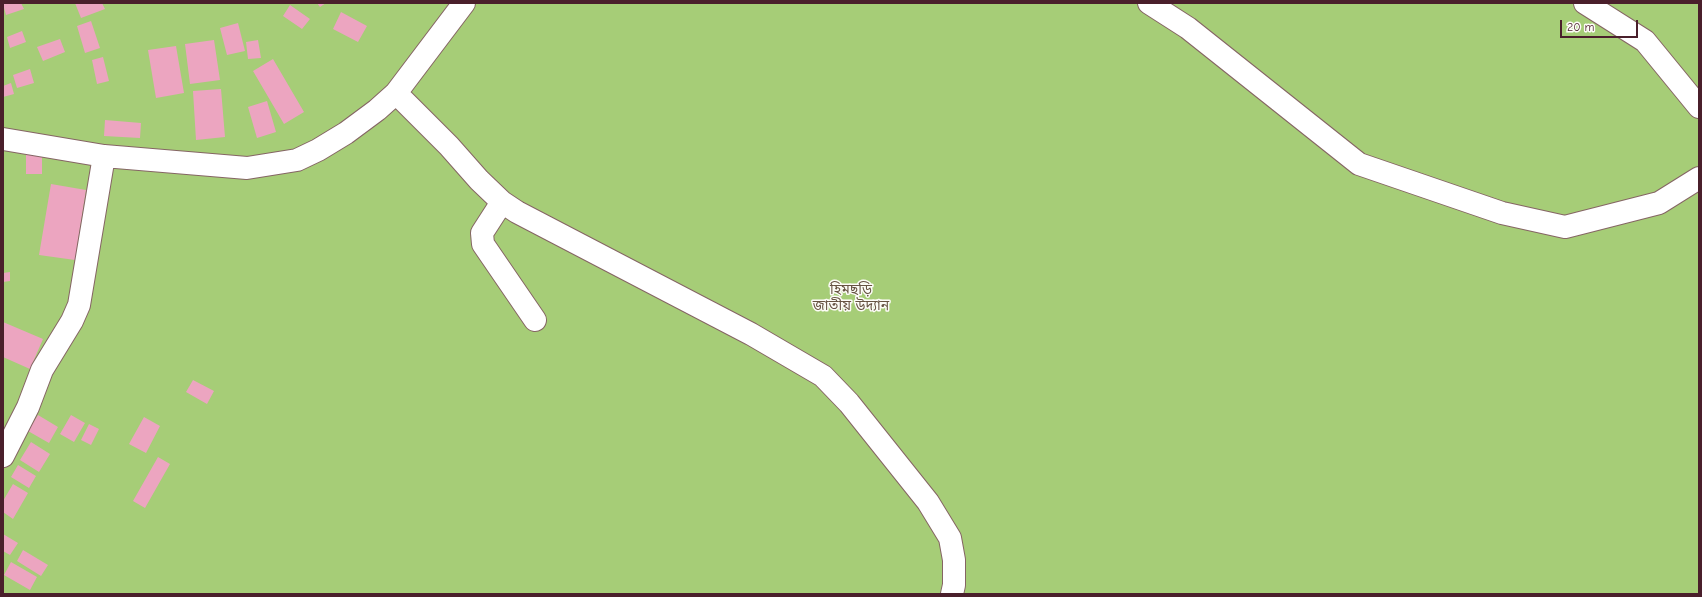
<!DOCTYPE html>
<meta charset="utf-8">
<style>
body{margin:0}
#map{position:relative;width:1702px;height:597px;overflow:hidden;background:#f2e7cd;font-family:"Comic Neue",sans-serif}
canvas{display:block}
.frame{position:absolute;inset:0;border:4px solid #4a1f2b;pointer-events:none}
.scale{position:absolute;left:1560px;top:20px;width:78px;height:18px;box-sizing:border-box;border:2px solid #4a1f2b;border-top:0;padding-left:5px;font-size:12px;line-height:14px;white-space:nowrap;color:#4a1f2b;-webkit-text-stroke:3px #fdfcf7;paint-order:stroke}
</style>
<div id="map">
<canvas width="1702" height="597"></canvas>
<div class="frame"></div>
<div class="scale">20 m</div>
</div>
<script>
const ctx = document.querySelector('canvas').getContext('2d');
ctx.lineJoin = 'round';
function fill(path, color) {
  ctx.fillStyle = color;
  ctx.fill(path, 'evenodd');
}
function toPath(rows) {
  const path = new Path2D();
  for (const r of rows) {
    path.moveTo(r[0], r[1]);
    for (let i = 2; i < r.length; i += 2) path.lineTo(r[i], r[i + 1]);
  }
  return path;
}
function stroke(path, color, width, dash) {
  ctx.strokeStyle = color;
  ctx.lineWidth = width;
  ctx.lineCap = dash ? 'butt' : 'round';
  ctx.setLineDash(dash || []);
  ctx.stroke(path);
}
function drawText(font, color, halo, rows, align = 'center') {
  ctx.font = font + ' "Comic Neue","Noto Sans Bengali",sans-serif';
  ctx.lineWidth = 3;
  ctx.setLineDash([]);
  ctx.textBaseline = 'middle';
  ctx.strokeStyle = halo;
  ctx.fillStyle = color;
  for (const [text, x, y, turn = 0] of rows) {
    ctx.save();
    ctx.translate(x, y);
    ctx.rotate((+turn || 0) * Math.PI / 180);
    ctx.textAlign = isNaN(turn) ? turn : align;
    if (halo) ctx.strokeText(text, 0, 0);
    ctx.fillText(text, 0, 0);
    ctx.restore();
  }
}
fill(toPath([
 [3,3,1699,3,1699,594,3,594]
]), '#a6cd77');
fill(toPath([
 [6,3,21,3,24,9,6,15,3,4],
 [75,3,102,3,105,9,81,18],
 [317,3,326,3,320,7],
 [290,5,310,19,302,29,283,16],
 [341,12,367,26,358,42,333,29],
 [91,21,100,48,85,53,77,26],
 [238,23,245,51,227,55,220,28],
 [22,31,26,42,10,48,7,37],
 [60,39,65,52,43,61,37,47],
 [214,40,220,80,190,84,185,44],
 [258,40,261,58,248,59,246,42],
 [176,46,184,93,156,98,148,50],
 [103,57,109,81,97,84,92,60],
 [273,59,304,112,284,124,253,71],
 [30,69,34,83,17,88,13,75],
 [11,83,14,94,3,97,3,86],
 [221,89,225,137,196,140,193,91],
 [267,101,276,132,257,138,248,107],
 [105,120,141,123,140,138,104,136],
 [26,154,42,154,42,174,26,174],
 [51,184,86,190,75,260,39,255],
 [10,272,10,281,3,282,3,273],
 [3,322,43,339,30,369,3,357],
 [193,380,214,391,207,404,186,392],
 [38,415,58,427,49,443,28,431],
 [71,415,85,423,74,442,60,434],
 [144,417,160,426,146,453,129,444],
 [89,424,99,429,91,445,81,440],
 [31,442,50,454,39,472,20,460],
 [158,457,170,464,145,508,133,501],
 [18,465,36,476,29,488,11,477],
 [13,484,28,493,13,519,3,512,3,501],
 [3,534,18,543,10,555,3,551],
 [23,550,48,565,41,576,17,561],
 [11,562,37,577,30,590,4,575]
]), '#eca5c0');
const minor = toPath([
 [1149,3,1188,28,1359,164,1502,213,1565,227,1659,203,1699,178],
 [1585,3,1645,41,1699,107],
 [396,93,449,146,479,180,502,202,517,212,751,334,823,376,849,403,928,502,950,538,954,560,954,585,952,594],
 [3,139,104,156,247,168,297,160,318,150,346,133,377,110,396,93,464,3],
 [502,202,482,233,483,244,535,320],
 [3,456,28,407,42,370,72,321,79,305,104,156]
]);
stroke(minor, '#856564', 24);
stroke(minor, '#fff', 22);
drawText('14px', '#665342', '#fdfcf7', [
 ["হিমছড়ি",851,290],
 ["জাতীয় উদ্যান",851,306]
]);
</script>
